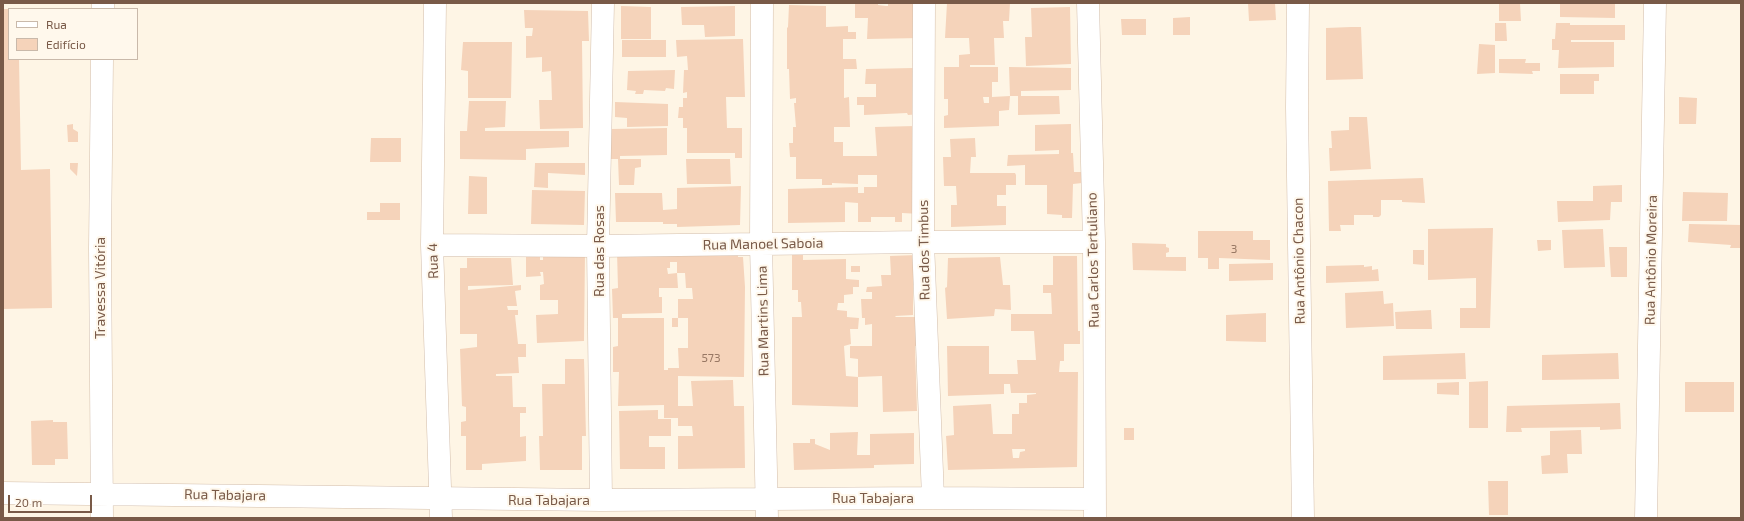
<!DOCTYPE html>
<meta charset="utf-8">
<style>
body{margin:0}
#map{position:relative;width:1744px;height:521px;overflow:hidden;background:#fef5e5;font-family:"Exo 2",sans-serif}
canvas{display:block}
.frame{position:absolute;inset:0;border:4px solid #795a48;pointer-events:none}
.legend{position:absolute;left:8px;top:8px;width:130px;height:52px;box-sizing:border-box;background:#fff8ec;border:1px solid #c9b9aa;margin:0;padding:5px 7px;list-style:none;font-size:12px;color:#795a48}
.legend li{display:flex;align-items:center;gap:8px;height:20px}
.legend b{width:20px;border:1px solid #c9b9aa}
.scale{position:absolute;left:8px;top:495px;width:84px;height:18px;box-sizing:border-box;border:2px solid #795a48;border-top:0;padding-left:5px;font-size:12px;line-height:14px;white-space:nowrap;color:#795a48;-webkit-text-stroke:3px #fff8ec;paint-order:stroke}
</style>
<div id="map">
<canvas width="1744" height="521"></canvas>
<div class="frame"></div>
<ul class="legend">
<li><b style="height:5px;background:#fff"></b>Rua</li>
<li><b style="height:11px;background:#f5d3ba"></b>Edifício</li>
</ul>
<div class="scale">20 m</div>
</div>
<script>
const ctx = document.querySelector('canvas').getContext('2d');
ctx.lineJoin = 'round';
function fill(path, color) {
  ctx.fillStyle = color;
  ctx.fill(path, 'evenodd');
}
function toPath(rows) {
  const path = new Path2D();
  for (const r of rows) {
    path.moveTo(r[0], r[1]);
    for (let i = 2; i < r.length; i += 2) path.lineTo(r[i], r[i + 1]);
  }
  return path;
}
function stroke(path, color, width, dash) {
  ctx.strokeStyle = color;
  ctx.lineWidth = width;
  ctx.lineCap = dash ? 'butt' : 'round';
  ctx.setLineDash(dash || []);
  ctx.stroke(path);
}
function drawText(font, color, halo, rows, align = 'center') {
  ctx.font = font + ' "Exo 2",sans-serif';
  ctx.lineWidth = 4;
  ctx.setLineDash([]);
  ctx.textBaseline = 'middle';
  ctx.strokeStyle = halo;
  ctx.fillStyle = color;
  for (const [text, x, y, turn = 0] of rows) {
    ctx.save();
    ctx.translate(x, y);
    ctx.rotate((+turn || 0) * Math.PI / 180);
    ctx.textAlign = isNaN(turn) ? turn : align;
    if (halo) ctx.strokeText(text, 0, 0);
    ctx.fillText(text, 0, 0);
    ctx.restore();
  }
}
fill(toPath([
 [855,3,878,3,878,5,886,6,888,6,888,3,919,3,920,38,867,39,868,18,855,18],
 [947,3,1010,3,1009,21,1003,21,1004,38,994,38,995,65,970,65,970,67,998,67,998,82,992,82,992,97,1010,96,1009,110,999,111,999,126,944,128,944,116,948,115,948,99,944,99,944,67,959,67,959,55,970,54,969,38,945,38],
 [983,97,989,97,989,103,984,103],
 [1248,3,1275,3,1276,20,1249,21],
 [1499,3,1520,3,1521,21,1499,21],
 [1560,3,1615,3,1615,18,1560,17],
 [789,5,826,6,826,27,848,26,848,32,856,32,856,39,843,39,843,59,856,59,857,69,844,69,844,98,849,97,850,127,834,127,834,142,843,142,843,156,877,156,875,127,915,126,921,214,902,213,902,222,895,222,895,217,871,217,871,222,858,222,858,203,845,202,845,222,788,223,788,189,858,187,858,193,864,193,864,187,877,187,877,175,858,175,858,184,832,183,832,185,822,185,822,179,796,179,796,157,790,157,789,143,793,143,793,127,796,127,794,103,796,103,796,98,790,99,789,69,787,69,787,28,788,27],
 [621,6,651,7,651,39,621,39],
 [735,6,735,36,705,37,704,25,682,25,681,7],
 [1070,7,1071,64,1026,66,1025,37,1032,37,1031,8],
 [3,9,9,9,9,59,19,59,21,170,50,169,52,308,3,309],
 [524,10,588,11,589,41,582,41,583,128,540,129,539,100,552,100,551,71,542,72,542,57,526,58,526,36,532,36,533,28,525,28],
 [1190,17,1190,35,1173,35,1173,18],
 [1121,19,1146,19,1146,35,1122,35],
 [1495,23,1506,23,1507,41,1495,41],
 [1556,23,1570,23,1570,25,1625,25,1625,40,1571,40,1571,42,1614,42,1614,67,1558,68,1559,50,1552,50,1552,39,1555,39],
 [1351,27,1361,27,1363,79,1326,80,1326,28],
 [743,39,745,97,726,97,727,128,742,128,742,158,735,158,735,153,687,153,687,128,683,128,683,118,678,118,679,107,683,107,683,98,687,98,687,92,683,93,684,70,688,70,687,56,677,57,676,40],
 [622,40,666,40,666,57,622,57],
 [463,42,512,42,511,98,468,98,468,71,461,70],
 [1479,44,1495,45,1495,73,1477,74],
 [1499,59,1526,59,1525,63,1540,63,1540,71,1532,71,1533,74,1499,73],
 [1009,67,1071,68,1071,90,1021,91,1021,96,1059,96,1060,114,1018,115,1018,96,1010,96],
 [913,68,921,114,908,115,907,113,864,115,864,105,857,105,857,97,876,97,876,84,865,84,866,69],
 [675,70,674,89,666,88,665,91,644,90,643,94,635,94,636,91,627,90,628,71],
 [1560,74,1599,74,1599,81,1594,81,1594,94,1560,94],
 [1679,97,1697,98,1696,124,1679,124],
 [469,101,506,101,505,127,485,128,485,131,569,131,569,147,526,149,526,160,460,159,460,131,467,131],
 [615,102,668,104,668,126,627,127,627,118,615,117],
 [1349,117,1367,117,1371,169,1330,171,1329,148,1332,148,1331,131,1349,130],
 [73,124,73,129,78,132,78,142,68,142,67,125],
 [1071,124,1071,153,1073,153,1074,172,1082,172,1082,183,1073,184,1072,218,1062,218,1062,215,1047,214,1047,185,1025,185,1025,165,1007,166,1008,155,1059,154,1059,150,1035,151,1035,125],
 [667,128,667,155,620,156,620,159,641,159,641,167,635,168,634,185,619,185,618,159,611,159,611,129],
 [371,138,401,138,401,162,370,162],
 [975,138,976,157,971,157,970,173,1015,173,1016,175,1016,185,1006,185,1006,195,997,195,997,206,1006,206,1006,225,951,227,951,205,957,205,956,186,944,186,943,157,951,157,950,139],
 [686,159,730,159,731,184,687,184],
 [70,163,78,163,77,176,70,169],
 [535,163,585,163,585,175,548,173,548,188,534,187],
 [469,176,487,177,487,214,468,214],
 [1423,178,1425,203,1402,202,1402,200,1381,200,1381,215,1379,217,1373,217,1373,215,1354,215,1354,225,1340,225,1341,231,1329,231,1328,181],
 [1622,185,1622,202,1611,202,1610,220,1558,222,1557,201,1593,201,1593,186],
 [741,186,740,225,677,227,677,224,663,224,663,222,616,222,615,193,662,193,663,210,677,209,677,188],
 [532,190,585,191,584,225,531,224],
 [1683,192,1728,193,1727,221,1682,221],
 [380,203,400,203,400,220,367,220,367,212,380,212],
 [1689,224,1741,225,1741,248,1730,248,1731,245,1688,242],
 [1493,228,1490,328,1460,328,1460,308,1476,308,1476,278,1428,280,1428,229],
 [1603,229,1605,267,1564,268,1562,230],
 [1198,231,1253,231,1253,240,1270,240,1270,260,1219,258,1219,269,1208,269,1208,258,1198,258],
 [1537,240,1551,240,1551,250,1538,251],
 [1132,243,1166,244,1166,247,1169,248,1169,252,1166,253,1166,257,1186,257,1186,271,1133,270],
 [1609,247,1627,247,1627,277,1611,277],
 [1413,250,1424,250,1424,265,1413,264],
 [617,252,738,254,738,257,743,257,745,287,744,377,678,376,678,406,693,406,691,381,733,380,734,406,744,406,745,468,678,469,678,436,693,436,692,426,678,426,678,418,664,418,664,405,618,406,619,372,613,372,613,347,618,346,618,318,613,318,612,289,618,288],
 [670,262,677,262,677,273,685,273,686,288,692,288,693,299,678,299,678,318,688,318,688,348,678,348,679,368,668,368,668,370,664,370,664,318,622,318,622,314,662,313,662,297,659,297,659,288,678,288,677,273,668,274,667,268,670,268],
 [585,253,584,341,537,343,536,315,558,314,558,300,540,300,540,285,544,284,543,272,540,272,541,276,526,277,526,255,540,254,540,260,543,260,543,254],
 [792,253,803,253,803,260,846,259,846,279,859,280,859,287,853,287,853,294,844,295,844,303,838,303,837,310,847,311,847,317,859,318,858,329,850,329,851,344,844,346,846,376,858,377,858,407,792,405,792,317,802,317,801,302,798,302,798,290,792,290],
 [917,255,918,285,913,285,913,315,895,316,896,317,920,317,920,346,915,346,917,411,883,412,882,376,858,377,858,359,850,358,850,346,872,346,872,324,865,325,865,318,862,318,861,299,872,299,872,292,866,292,867,287,882,286,881,275,891,275,890,256],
 [1053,256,1077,256,1078,331,1080,331,1080,344,1064,344,1064,361,1060,361,1059,372,1078,372,1077,467,948,470,946,436,954,435,953,406,991,404,993,434,1012,434,1012,414,1019,414,1019,403,1027,403,1027,395,1036,394,1036,393,1011,393,1010,384,1004,384,1004,394,948,396,947,346,989,346,989,374,1018,374,1017,360,1036,360,1034,331,1011,331,1011,314,1052,314,1051,293,1043,293,1043,285,1053,285],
 [1012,449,1025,449,1025,451,1020,452,1019,458,1013,458],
 [1000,257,1003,285,1010,285,1011,310,995,309,994,316,947,319,945,288,947,287,948,258],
 [467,258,511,258,513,285,468,286,468,290,521,285,521,290,515,291,517,306,507,306,508,310,518,310,518,315,515,315,518,344,526,344,526,357,518,357,519,373,496,374,496,376,512,376,513,407,526,407,526,413,520,413,520,437,526,436,526,461,482,464,482,470,466,470,466,436,461,436,461,422,466,421,466,407,462,406,460,349,477,347,477,334,460,334,460,268,467,268],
 [1273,263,1273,280,1229,281,1229,264],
 [1364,265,1364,267,1372,266,1372,270,1378,269,1379,281,1326,283,1326,266],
 [851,266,860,266,860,272,851,272],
 [1383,291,1384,304,1393,303,1394,326,1346,328,1345,293],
 [1431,310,1432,329,1396,329,1395,312],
 [1266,313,1266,342,1226,341,1226,315],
 [672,318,678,318,678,327,672,327],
 [1465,353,1466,379,1383,380,1383,356],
 [1618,353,1619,379,1542,380,1542,355],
 [565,359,584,359,586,436,582,436,582,470,540,470,539,436,543,436,542,384,565,384],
 [1488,381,1488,428,1469,428,1469,382],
 [1459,382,1459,395,1437,394,1437,383],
 [1685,382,1734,382,1734,412,1685,412],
 [1620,403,1621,429,1600,430,1600,427,1521,428,1522,432,1506,432,1507,406],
 [658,410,658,419,671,419,671,436,649,436,649,447,665,447,665,469,620,469,619,411],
 [53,420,53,422,67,422,68,459,55,459,55,465,32,465,31,421],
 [1124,428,1134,428,1134,440,1124,440],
 [1581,430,1582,454,1567,454,1568,473,1542,474,1541,456,1550,455,1550,431],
 [858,432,857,455,870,455,870,434,914,433,914,464,874,465,874,468,794,470,793,443,810,443,810,439,815,439,815,444,830,450,830,433],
 [1488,481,1508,481,1508,515,1489,515]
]), '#f5d3ba');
const street = toPath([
 [435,3,432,245,441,518],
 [762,3,761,244,767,518],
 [924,3,923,242,933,498],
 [1088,3,1094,242,1095,518],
 [1298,3,1297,107,1303,518],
 [103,9,103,3],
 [432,245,598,246,923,242,1094,242],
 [3,493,601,500,933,498,1094,499],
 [601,500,598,246,603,3],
 [102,518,100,248,102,59],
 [1646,518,1655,3]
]);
stroke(street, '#d3beac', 23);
stroke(street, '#fff', 22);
drawText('12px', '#987864', null, [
 ["3",1234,249],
 ["573",711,358]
]);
drawText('14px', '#795a48', '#fff8ec', [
 ["Rua Manoel Saboia",763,244,-1],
 ["Rua dos Timbus",924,250,-91],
 ["Rua das Rosas",599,251,-90],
 ["Rua Carlos Tertuliano",1093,260,-91],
 ["Rua Antônio Moreira",1651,260,-89],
 ["Rua 4",433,261,-92],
 ["Rua Antônio Chacon",1299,261,-91],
 ["Travessa Vitória",100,288,-90],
 ["Rua Martins Lima",763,321,-91],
 ["Rua Tabajara",225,495,1],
 ["Rua Tabajara",873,498],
 ["Rua Tabajara",549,500]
]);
</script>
